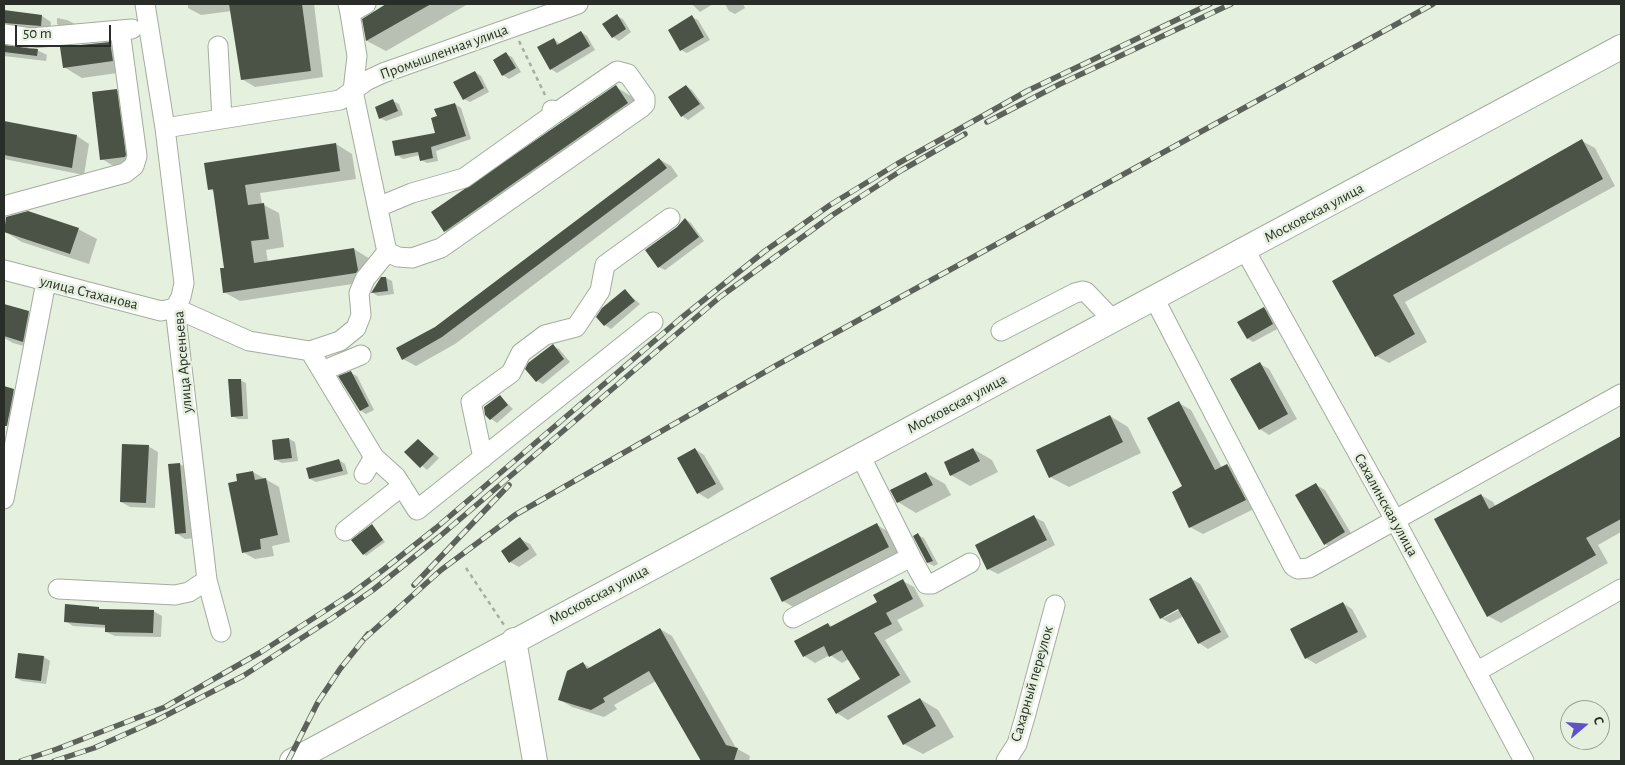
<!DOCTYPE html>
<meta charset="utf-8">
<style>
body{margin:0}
#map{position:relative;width:1625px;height:765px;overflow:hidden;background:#e5f0df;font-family:"Alegreya Sans",sans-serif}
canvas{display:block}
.frame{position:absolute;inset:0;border:5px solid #292d27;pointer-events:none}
.north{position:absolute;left:1560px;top:700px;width:50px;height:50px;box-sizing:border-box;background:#e5f0df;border:1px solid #9aa295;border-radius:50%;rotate:72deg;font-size:14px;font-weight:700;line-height:20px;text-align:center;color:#292d27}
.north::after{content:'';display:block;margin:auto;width:18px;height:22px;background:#6050c9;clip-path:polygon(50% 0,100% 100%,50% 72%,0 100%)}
.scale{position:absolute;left:15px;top:25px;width:96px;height:22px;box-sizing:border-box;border:2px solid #292d27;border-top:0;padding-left:6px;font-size:15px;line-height:18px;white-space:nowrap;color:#292d27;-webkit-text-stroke:4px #e5f0df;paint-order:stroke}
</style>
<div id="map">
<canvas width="1625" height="765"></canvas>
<div class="frame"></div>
<div class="north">С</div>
<div class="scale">50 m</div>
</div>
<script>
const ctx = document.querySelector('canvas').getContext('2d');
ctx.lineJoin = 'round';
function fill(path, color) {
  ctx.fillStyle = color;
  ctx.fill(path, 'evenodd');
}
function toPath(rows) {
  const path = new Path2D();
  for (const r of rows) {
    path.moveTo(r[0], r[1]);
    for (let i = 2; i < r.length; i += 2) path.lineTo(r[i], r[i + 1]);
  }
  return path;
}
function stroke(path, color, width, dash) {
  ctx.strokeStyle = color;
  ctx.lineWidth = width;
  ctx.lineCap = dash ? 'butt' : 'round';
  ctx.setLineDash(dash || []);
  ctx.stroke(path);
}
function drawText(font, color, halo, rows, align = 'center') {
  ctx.font = font + ' "Alegreya Sans",sans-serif';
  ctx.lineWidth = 5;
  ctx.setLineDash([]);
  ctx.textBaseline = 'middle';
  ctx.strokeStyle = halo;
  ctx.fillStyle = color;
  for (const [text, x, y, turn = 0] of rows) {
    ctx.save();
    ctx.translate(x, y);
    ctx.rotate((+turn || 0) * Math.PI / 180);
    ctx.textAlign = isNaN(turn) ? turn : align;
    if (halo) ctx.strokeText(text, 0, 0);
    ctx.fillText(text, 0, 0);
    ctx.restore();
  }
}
fill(toPath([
 [188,4,314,4,323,77,255,87,242,79,232,11,201,15,188,8],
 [391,4,468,4,386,51,367,41,364,20],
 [692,4,713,4,700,12],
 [725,4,743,4,745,8,735,14,729,11],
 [4,11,42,16,51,22,50,30,4,36],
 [617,16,623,19,631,32,619,41,613,37],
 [692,17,698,20,710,40,687,53,681,50],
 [57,18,67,20,77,25,67,29,57,24],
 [581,32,587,36,595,50,557,73,551,69,554,39,560,44],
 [4,44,5,47,37,50,47,55,46,61,4,56],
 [110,44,129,54,131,71,82,78,64,67],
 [506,54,512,57,521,72,509,79,503,75],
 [475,72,481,76,489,92,470,102,464,99],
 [686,86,692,90,705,108,688,120,682,116],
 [616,87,634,98,646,114,464,242,445,231],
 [116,90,135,101,143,168,120,170,102,159],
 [393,101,399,104,403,115,386,121,380,118],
 [455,104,461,108,471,139,436,151,438,161,427,163,421,160,420,155,403,159,397,155,437,134,438,117],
 [4,123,77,136,89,144,84,175,4,159],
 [1582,141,1595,148,1615,186,1405,302,1427,342,1389,363,1376,356,1334,281],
 [336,144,352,154,356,179,260,193,262,204,279,213,284,247,266,250,268,262,354,249,370,259,372,281,240,301,224,292,225,269,215,192,209,189],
 [659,159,671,166,678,176,455,344,416,366,403,359,435,328],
 [7,218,78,229,97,239,89,264,22,242,4,231],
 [685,219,691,223,704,241,665,270,659,267,677,228],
 [382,278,386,278,392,281,394,294,378,296,373,293],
 [625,291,640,304,611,329,605,325],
 [4,305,28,312,47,323,42,351,13,343,4,338],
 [1264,309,1270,312,1279,328,1253,342,1247,338],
 [553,346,559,349,570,362,543,384,537,381],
 [1260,364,1269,369,1297,419,1269,435,1260,429],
 [351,373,357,376,374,410,366,414,360,410],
 [240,380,246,383,248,419,238,419,232,416],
 [4,387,32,401,28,422,4,415],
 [500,396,513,409,497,423,486,415],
 [1179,403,1191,410,1222,468,1227,465,1240,473,1258,507,1203,534,1190,527,1184,487],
 [1110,416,1128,427,1141,453,1069,487,1050,477],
 [1621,438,1621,532,1598,545,1608,563,1501,623,1488,616,1481,495,1493,502,1496,507],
 [289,439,295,442,298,461,282,463,276,460],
 [418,440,439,458,427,470,406,452],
 [148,446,158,452,155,508,130,507,121,502],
 [695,449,704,455,724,489,708,499,698,493,679,459],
 [973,449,992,460,998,472,970,486,951,475],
 [339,460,345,464,348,474,316,482,310,479],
 [180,464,189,470,195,538,185,539,176,533],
 [253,472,279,487,290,542,272,546,274,556,255,559,243,552,238,482],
 [926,473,945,484,951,495,916,513,898,502],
 [1316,485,1325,490,1354,538,1335,549,1325,544],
 [1034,517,1044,522,1055,545,998,574,988,569],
 [877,525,889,532,901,555,795,608,783,601],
 [374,527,385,542,366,556,353,540],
 [918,535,924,538,938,564,934,566,928,563,915,537],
 [520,539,530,544,537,555,519,567,510,562],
 [1191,578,1200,584,1229,637,1208,649,1199,643,1184,616,1170,623,1161,618],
 [1183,604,1184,607,1164,618,1164,615],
 [903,581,914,587,924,606,897,620,903,630,885,640,911,682,848,720,837,713,861,679,849,659,842,663,830,655,815,663,804,656,828,624,833,627,879,603],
 [1343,603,1352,609,1367,637,1316,664,1306,658],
 [98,608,102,610,153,611,162,616,161,637,115,636,106,632,107,628,73,626,65,621],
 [660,629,672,636,736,748,750,756,749,761,700,761,701,757,656,681,614,705,617,709,604,717,572,707,559,699,583,663,591,668],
 [44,657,50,661,46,684,22,681,16,678],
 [920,699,938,710,954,737,923,754,904,744]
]), '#0003');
fill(toPath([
 [229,4,302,4,311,71,241,80],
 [386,4,431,4,366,41,362,19],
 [4,10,42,15,41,26,4,23],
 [617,14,626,29,612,38,602,24],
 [692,15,704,37,680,51,668,30],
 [581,31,590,46,550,70,537,47,554,38,557,45],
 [110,42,113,61,63,68,60,47],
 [4,45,38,49,37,56,4,52],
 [506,52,516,68,502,76,493,60],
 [475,71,484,88,463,100,453,82],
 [616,85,628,103,444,232,431,212],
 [686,85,700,104,681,117,668,97],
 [117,89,126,155,125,157,100,160,92,92],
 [393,99,398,111,379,119,375,107],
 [455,103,466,136,431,147,433,158,420,161,418,152,395,156,392,141,435,133,431,118,437,116,434,109],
 [4,121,77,135,72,168,4,155],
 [1582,139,1603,179,1393,295,1415,334,1375,357,1332,281],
 [336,143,340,171,245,185,248,205,264,203,269,239,251,241,254,263,354,248,358,270,356,273,223,293,220,268,224,268,213,189,208,190,204,163],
 [659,158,667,168,442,337,402,360,396,348,435,327],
 [28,211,79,228,70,254,4,232,6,217],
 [685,218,699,237,658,268,645,250,677,227],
 [381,277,386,277,388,291,371,293],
 [625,289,635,301,604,326,596,317,602,308],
 [4,304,29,311,23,342,4,336],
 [1264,307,1273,324,1247,339,1237,322],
 [553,344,564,359,536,382,525,369,528,363],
 [1260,362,1288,414,1259,430,1230,379],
 [351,371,369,406,360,411,338,376],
 [228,379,241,379,243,416,231,417],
 [4,386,14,389,7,426,4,426],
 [500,395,508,405,490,420,485,415,484,407],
 [1179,401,1215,470,1227,464,1246,500,1189,528,1172,492,1182,486,1147,418],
 [1110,415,1123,442,1049,478,1036,450],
 [1621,436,1621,519,1586,538,1596,555,1487,617,1434,519,1481,494,1489,509],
 [289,438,292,458,274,460,272,440],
 [418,439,434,454,420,468,404,452],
 [122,444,149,445,146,503,120,502],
 [695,448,716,484,697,494,677,458],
 [973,448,980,461,950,476,944,462],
 [339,459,343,471,309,479,306,468],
 [180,463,186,533,175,534,168,464],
 [253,471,255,480,266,478,278,535,260,539,261,549,242,553,228,483,237,481,236,474],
 [926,472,933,485,897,503,890,490],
 [1316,483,1345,532,1324,545,1295,495],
 [1034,515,1047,540,987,570,975,545],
 [877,523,889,547,782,602,770,578],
 [372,524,383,540,363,555,351,540],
 [918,533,933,561,927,563,913,536],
 [520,537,529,549,509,563,501,551],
 [1191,577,1221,632,1198,644,1178,609,1160,619,1149,599],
 [903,579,913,599,886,613,892,624,874,633,900,675,836,714,827,699,860,679,842,650,829,657,824,646,803,657,794,641,828,623,830,627,877,602,873,595],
 [1343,602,1358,632,1305,659,1290,629],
 [65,604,99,607,99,609,154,610,153,633,105,632,105,625,64,622],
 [660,628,726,745,738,748,734,761,701,761,649,671,603,698,605,702,591,710,558,700,567,671,583,662,587,669],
 [18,653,44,656,41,681,15,678],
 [920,698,936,726,903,745,887,716]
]), '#4b5346');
const minor = toPath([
 [145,4,165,128,184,283,181,297,175,308,207,580,221,632],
 [348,4,350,13,366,4],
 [350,13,357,56,353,91,387,252,398,257,412,258,441,248,641,108,645,104,645,98,628,74,617,71,554,114,552,110],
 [4,34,31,38,132,29],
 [218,46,222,119],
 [165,128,340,100,366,81,383,73,578,4],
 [4,206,125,173,134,166,137,156,120,30],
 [378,207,412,193,464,178,554,114],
 [1245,250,1395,520,1524,761],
 [4,270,161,311,175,308],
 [1154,298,1293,566,1298,569,1309,568,1621,394],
 [175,308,249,341,310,351,340,341,356,328,361,315,359,293,365,279,387,252],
 [1001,331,1075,293,1083,291,1086,292,1113,320],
 [310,351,374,457,364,474],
 [322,371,361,355],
 [374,457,396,477,417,510,653,322],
 [483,458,471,402,511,373,521,353,545,335,576,327,600,291,605,265,670,218],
 [4,499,46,282],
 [345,531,402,486],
 [911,557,926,584,932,584,970,563],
 [58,589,175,595,189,592,207,580],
 [793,618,911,557,860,455],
 [1476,672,1621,589],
 [1006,761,1017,744,1025,717,1055,605]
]);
const major = toPath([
 [514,640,535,761],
 [292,761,1621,47]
]);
stroke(minor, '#a3ad9e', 21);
stroke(major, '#a3ad9e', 26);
stroke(toPath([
 [519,41,546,97],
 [466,568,504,625]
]), '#a6aea1', 2.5, [4, 4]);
stroke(minor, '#fff', 19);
stroke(major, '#fff', 24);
const rail = toPath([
 [987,122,1060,84,1231,4],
 [414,585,509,485],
 [364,639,441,570,515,515,777,365,1433,4],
 [21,761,57,749,165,707,261,652,351,594,383,570,436,528,680,319,765,251,830,205,897,164,1027,91,1210,4],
 [54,761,94,748,155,721,243,676,331,619,373,590,439,537,720,297,834,214,902,170,965,134],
 [288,761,318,702,340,669,368,634]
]);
stroke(rail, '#5c6259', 5.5);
stroke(rail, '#e5f0df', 4, [11]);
drawText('15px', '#292d27', '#e5f0df', [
 ["Промышленная улица",444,52,-20],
 ["Московская улица",1314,213,-28],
 ["улица Стаханова",89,293,14],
 ["улица Арсеньева",183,362,-95],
 ["Московская улица",957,404,-28],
 ["Сахалинская улица",1386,505,61],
 ["Московская улица",599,595,-28],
 ["Сахарный переулок",1032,684,-74]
]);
</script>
